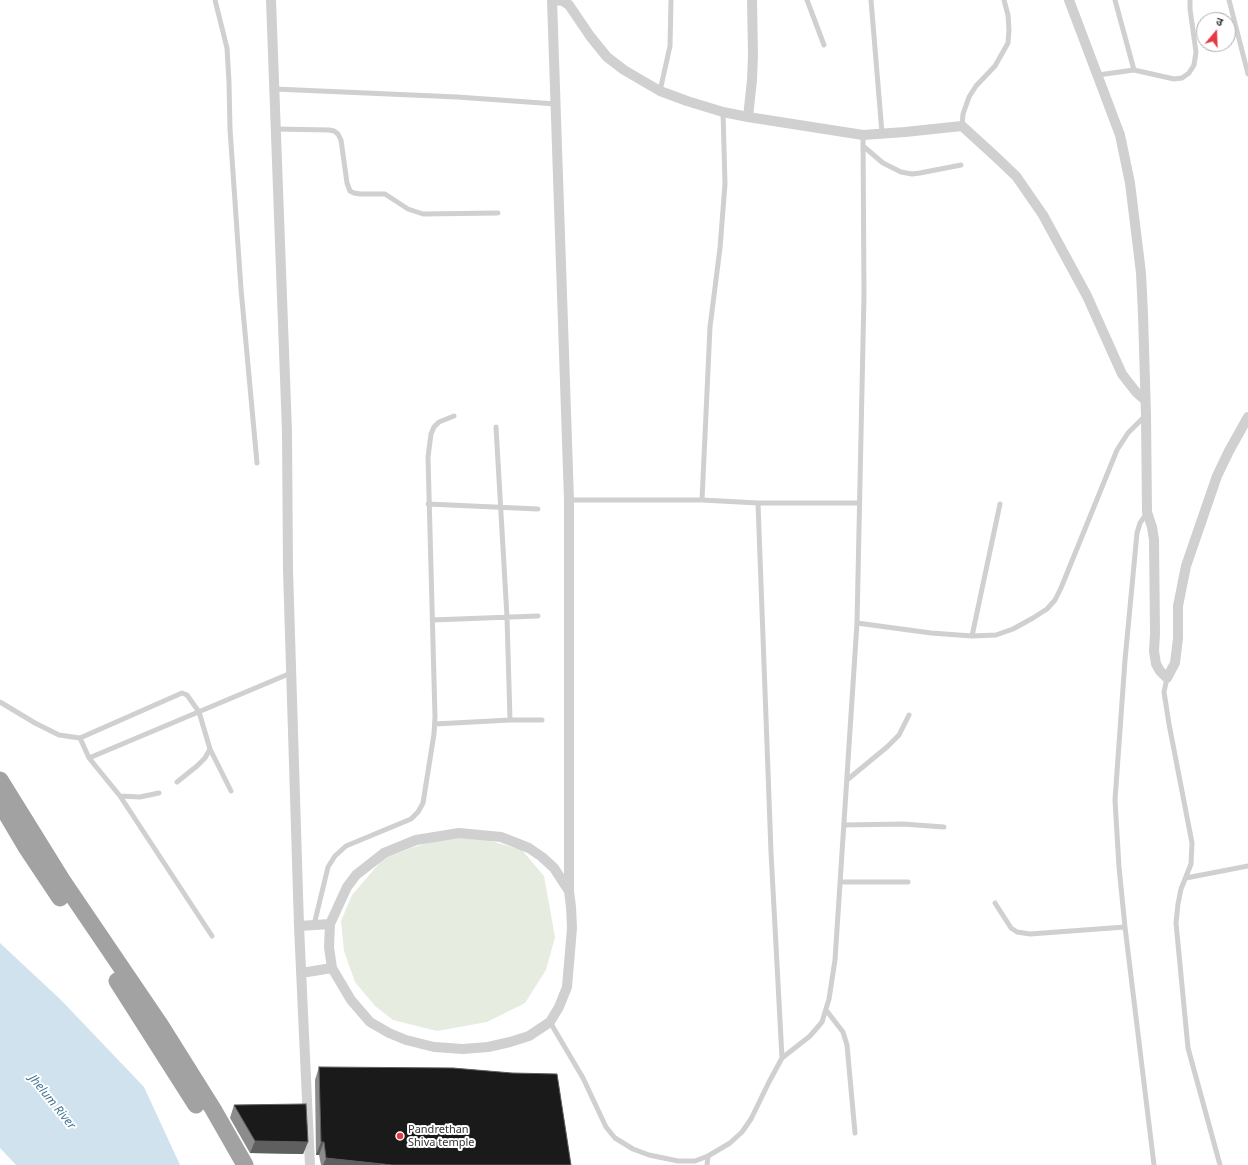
<!DOCTYPE html>
<meta charset="utf-8">
<style>
body{margin:0}
#map{position:relative;width:1248px;height:1165px;overflow:hidden;background:#fff;font-family:"Noto Sans","Noto Sans Devanagari",sans-serif}
canvas{display:block}
.north{position:absolute;left:1196px;top:12px;width:40px;height:40px;box-sizing:border-box;background:#fff;border:1px solid #adadad;border-radius:50%;rotate:19deg;font-size:11px;font-weight:700;line-height:16px;text-align:center;color:#333}
.north::after{content:'';display:block;margin:auto;width:14px;height:18px;background:#e63946;clip-path:polygon(50% 0,100% 100%,50% 72%,0 100%)}
</style>
<div id="map">
<canvas width="1248" height="1165"></canvas>
<div class="north">उ</div>
</div>
<script>
const ctx = document.querySelector('canvas').getContext('2d');
ctx.lineJoin = 'round';
function fill(path, color) {
  ctx.fillStyle = color;
  ctx.fill(path, 'evenodd');
}
function toPath(rows) {
  const path = new Path2D();
  for (const r of rows) {
    path.moveTo(r[0], r[1]);
    for (let i = 2; i < r.length; i += 2) path.lineTo(r[i], r[i + 1]);
  }
  return path;
}
function stroke(path, color, width, dash) {
  ctx.strokeStyle = color;
  ctx.lineWidth = width;
  ctx.lineCap = dash ? 'butt' : 'round';
  ctx.setLineDash(dash || []);
  ctx.stroke(path);
}
function drawText(font, color, halo, rows, align = 'center') {
  ctx.font = font + ' "Noto Sans",sans-serif';
  ctx.lineWidth = 4;
  ctx.setLineDash([]);
  ctx.textBaseline = 'middle';
  ctx.strokeStyle = halo;
  ctx.fillStyle = color;
  for (const [text, x, y, turn = 0] of rows) {
    ctx.save();
    ctx.translate(x, y);
    ctx.rotate((+turn || 0) * Math.PI / 180);
    ctx.textAlign = isNaN(turn) ? turn : align;
    if (halo) ctx.strokeText(text, 0, 0);
    ctx.fillText(text, 0, 0);
    ctx.restore();
  }
}
fill(toPath([
 [446,837,477,837,522,850,544,876,555,937,546,970,525,1003,487,1022,437,1031,393,1020,375,1006,355,982,344,951,341,921,352,895,383,859,411,848]
]), '#e6ecdf');
fill(toPath([
 [0,943,61,1000,144,1087,180,1165,16,1165,0,1148]
]), '#cfe2ee');
stroke(toPath([
 [215,0,227,48,229,82,230,129,241,289,257,463],
 [807,0,824,45],
 [871,0,882,133],
 [1115,0,1134,70],
 [1229,0,1248,74],
 [1098,75,1134,70,1174,79,1182,78,1189,73,1194,65,1196,52,1190,9,1190,0],
 [275,89,457,97,556,104],
 [660,91,670,46,671,0],
 [962,126,963,114,969,97,976,86,995,66,1008,43,1009,30,1008,15,1004,0],
 [276,129,329,130,334,131,338,134,341,140,347,183,350,191,354,193,360,194,385,194,408,209,423,214,498,213],
 [863,146,883,163,901,172,912,174,920,173,961,165],
 [496,427,507,617,510,720],
 [569,500,702,500,758,503,859,503],
 [702,500,710,327,720,248,725,184,723,112],
 [758,503,771,852,782,1058],
 [428,504,538,509],
 [1147,513,1140,523,1137,533,1125,660,1115,800,1119,867,1125,927,1154,1165],
 [432,620,538,616],
 [857,623,931,633,972,636,996,635,1013,629,1033,618,1047,609,1055,600,1061,588,1117,450,1128,433,1145,416],
 [972,636,1000,504],
 [1167,678,1164,692,1169,724,1192,843,1191,864,1181,889,1178,904,1176,923,1188,1048,1220,1165],
 [0,702,35,723,59,735,80,738],
 [435,724,510,720,542,720],
 [210,749,231,791],
 [89,758,80,738,182,693,187,695,199,712,210,749,205,758,197,766,177,782],
 [847,780,887,747,899,735,909,715],
 [159,793,140,797,120,796,89,758,291,673],
 [120,796,212,936],
 [844,825,903,824,944,827],
 [1186,878,1248,866],
 [840,882,908,882],
 [995,903,1011,928,1017,932,1030,934,1125,927],
 [314,925,328,867,335,856,346,846,411,819,418,812,423,803,434,734,435,717,428,457,431,434,434,427,439,422,454,416],
 [826,1010,843,1032,847,1045,855,1133],
 [550,1022,583,1078,606,1127,615,1138,633,1149,649,1155,678,1161,695,1161,708,1156,730,1143,742,1132,751,1119,769,1082,782,1058,810,1036,822,1022,829,999,835,960,857,623,864,295,863,135],
 [707,1165,708,1156]
]), '#d0d0d0', 5);
stroke(toPath([
 [271,0,287,432,288,570,299,926,310,1165],
 [555,0,563,1,569,5,590,36,607,57,624,70,660,91,687,101,723,112,748,117,752,80,753,55,752,0],
 [1069,0,1120,135,1130,183,1141,273,1143,314,1146,415,1147,512,1152,527,1154,540,1155,634,1154,651,1156,664,1160,671,1167,678,1175,663,1178,638,1178,606,1186,566,1217,476,1229,451,1248,417],
 [748,117,863,135,905,132,962,126,996,157,1016,176,1043,215,1087,296,1122,374,1136,392,1145,400],
 [330,924,329,947,332,968],
 [299,926,330,924,347,887,356,875,384,853,416,840,459,833,501,837,529,848,542,857,554,868,569,891],
 [301,973,332,968,351,1000,370,1022,389,1033,406,1040,434,1047,463,1049,488,1047,510,1042,529,1036,550,1022,559,1007,567,987,572,928,571,907,569,891,569,500,552,0]
]), '#d0d0d0', 10);
stroke(toPath([
 [0,780,62,880,161,1026,213,1109,245,1165],
 [0,803,26,847,60,898],
 [117,981,196,1105]
]), '#a2a2a2', 17);
fill(toPath([
 [319,1067,571,1165,321,1165,319,1155,316,1155,315,1080],
 [234,1105,308,1142,303,1154,250,1153,230,1118]
]), '#8c8c8c');
fill(toPath([
 [255,1141,308,1142,303,1154,250,1153],
 [321,1142,324,1142,319,1155,316,1155],
 [326,1158,382,1163,381,1165,323,1165]
]), '#5f5f5f');
const building = toPath([
 [319,1067,453,1068,512,1073,557,1074,571,1165,392,1165,326,1158,324,1142,321,1142,319,1067],
 [306,1104,308,1142,255,1141,234,1105,306,1104]
]);
fill(building, '#1a1a1a');
stroke(building, '#5f5f5f', 1);
for (const [x, y, r, color] of [
 [400,1136,4,"#e63946"]
]) {
  const dot = new Path2D();
  dot.arc(x, y, r, 0, 2 * Math.PI);
  ctx.fillStyle = color;
  ctx.fill(dot);
  stroke(dot, '#fff', 1.5);
}
drawText('11px', '#333', '#fff', [
 ["Pandrethan",408,1130],
 ["Shiva temple",408,1143]
], 'left');
drawText('italic 12px', '#3f7597', '#fff', [
 ["Jhelum River",52,1102,51]
]);
</script>
